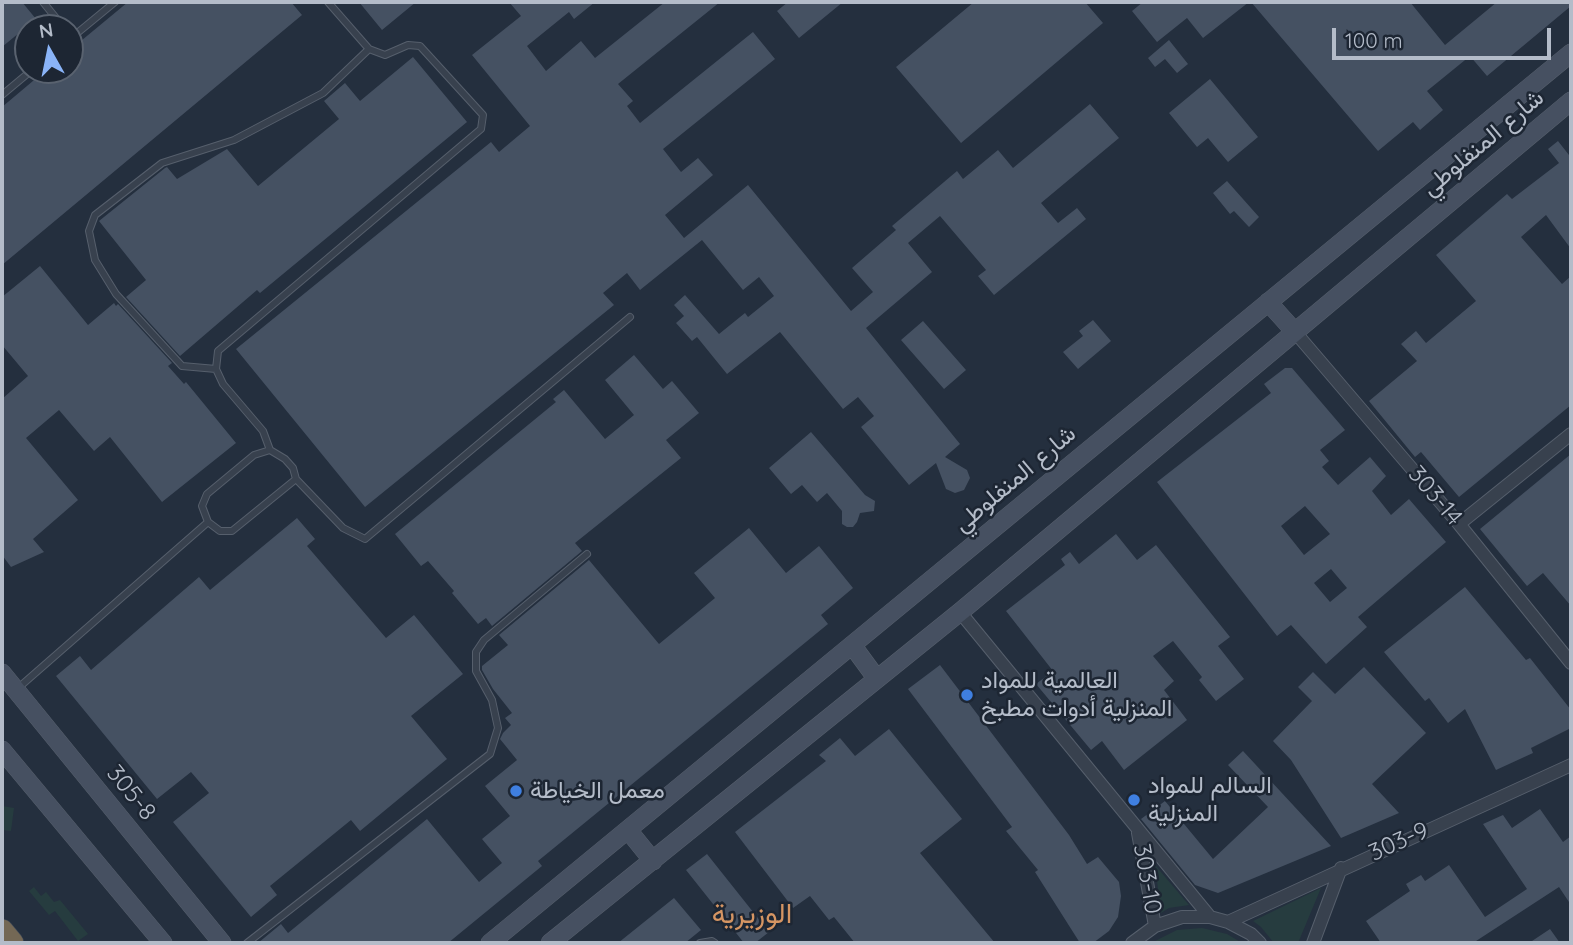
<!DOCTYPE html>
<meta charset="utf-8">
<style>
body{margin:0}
#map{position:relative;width:1573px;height:945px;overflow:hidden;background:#242f3e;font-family:Quicksand,sans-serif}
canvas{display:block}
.frame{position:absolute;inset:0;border:4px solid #b4bcc9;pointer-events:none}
.north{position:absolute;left:14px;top:14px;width:70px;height:70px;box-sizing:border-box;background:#1d2633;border:2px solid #59626f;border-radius:50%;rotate:351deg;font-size:19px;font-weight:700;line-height:28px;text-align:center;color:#b4bcc9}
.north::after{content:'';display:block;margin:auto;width:24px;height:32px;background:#8ab4f8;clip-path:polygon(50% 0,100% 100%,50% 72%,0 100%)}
.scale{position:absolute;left:1332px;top:28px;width:219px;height:32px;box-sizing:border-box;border:4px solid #b4bcc9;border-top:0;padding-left:9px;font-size:21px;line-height:24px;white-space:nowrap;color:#b4bcc9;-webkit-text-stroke:5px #1d2633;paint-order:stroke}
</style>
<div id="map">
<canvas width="1573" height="945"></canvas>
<div class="frame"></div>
<div class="north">N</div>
<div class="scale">100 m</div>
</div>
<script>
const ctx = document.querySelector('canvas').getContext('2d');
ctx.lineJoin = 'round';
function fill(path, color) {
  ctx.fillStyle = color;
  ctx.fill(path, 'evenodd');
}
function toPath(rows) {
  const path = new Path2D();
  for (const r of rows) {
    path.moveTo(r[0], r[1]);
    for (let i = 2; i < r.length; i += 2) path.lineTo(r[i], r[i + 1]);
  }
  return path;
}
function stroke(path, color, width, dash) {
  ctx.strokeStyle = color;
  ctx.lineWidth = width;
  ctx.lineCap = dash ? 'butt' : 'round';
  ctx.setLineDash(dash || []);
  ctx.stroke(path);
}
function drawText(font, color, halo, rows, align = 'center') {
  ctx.font = font + ' Quicksand,Vazirmatn,sans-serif';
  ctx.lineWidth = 5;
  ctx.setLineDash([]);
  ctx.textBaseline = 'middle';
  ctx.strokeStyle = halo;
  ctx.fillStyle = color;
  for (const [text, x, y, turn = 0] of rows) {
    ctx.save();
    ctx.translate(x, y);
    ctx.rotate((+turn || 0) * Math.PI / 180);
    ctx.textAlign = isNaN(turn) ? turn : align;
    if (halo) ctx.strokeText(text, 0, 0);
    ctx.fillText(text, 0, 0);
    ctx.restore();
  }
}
fill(toPath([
 [2,806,14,808,11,831,2,830],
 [1155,865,1189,905,1169,908,1161,913],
 [34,887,41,896,46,892,54,902,60,900,88,934,78,941,55,911,49,915,29,891],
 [1321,888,1298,943,1274,943,1261,927,1253,921],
 [1202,928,1227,934,1242,943,1151,943,1177,930]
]), '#263c3f');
fill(toPath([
 [2,2,22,2,36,19,2,47],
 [128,2,291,2,302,15,2,265,2,107,46,70,70,70,70,50],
 [359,2,416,2,382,30],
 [509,2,595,2,574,19,569,12,527,46,546,71,581,41,595,58,665,2,720,2,618,84,633,101,627,106,640,123,753,32,775,59,663,149,681,172,698,158,713,175,665,215,684,238,748,185,851,311,873,292,852,268,896,230,892,226,957,171,963,179,998,150,1013,168,1090,104,1119,138,1041,203,1058,223,1077,208,1086,219,994,295,978,276,986,270,940,216,908,243,932,272,866,328,960,444,945,457,967,470,970,478,964,490,955,493,946,489,936,463,909,485,861,427,874,416,858,397,843,409,780,332,727,374,697,337,692,341,676,323,684,316,674,305,685,295,719,334,745,313,748,317,774,296,759,277,743,290,702,240,640,290,627,273,603,293,614,305,365,507,236,349,491,142,499,152,530,126,472,55,521,16],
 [788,2,843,2,799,38,777,11],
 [974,2,1085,2,1103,23,961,143,896,67],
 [1143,2,1249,2,1203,38,1187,18,1157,42,1132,11],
 [1251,2,1410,2,1445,45,1497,2,1571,2,1571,6,1487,76,1470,56,1427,91,1443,110,1420,130,1413,122,1378,151],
 [1169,40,1188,64,1177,73,1165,59,1155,67,1148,58],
 [413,57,467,122,260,293,257,290,180,356,126,297,146,280,99,221,165,168,167,167,177,179,227,149,258,186,339,119,324,101,345,83,360,101],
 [1210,79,1258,137,1228,162,1208,138,1197,147,1169,113],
 [1558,141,1569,155,1571,154,1571,249,1546,215,1521,237,1562,284,1571,276,1571,405,1459,497,1421,452,1415,457,1369,401,1417,361,1401,344,1416,331,1426,343,1476,301,1436,255,1507,194,1512,199,1559,163,1548,149],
 [1227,181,1259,217,1249,227,1234,211,1230,214,1213,193],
 [40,266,88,325,114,303,116,306,118,304,172,363,168,366,184,384,186,382,236,443,162,502,110,437,94,451,59,410,26,438,78,500,33,539,44,552,11,567,2,555,2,399,28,376,2,345,2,297],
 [1093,320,1111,341,1078,369,1063,352,1083,336,1079,331],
 [923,321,966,370,944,389,901,340],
 [634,355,663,389,672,381,699,413,666,440,681,458,575,543,582,551,492,626,486,618,478,624,452,593,454,591,428,561,421,566,395,534,556,402,553,399,564,390,605,439,634,415,605,380],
 [1285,368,1292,368,1345,430,1320,450,1329,461,1322,467,1338,485,1370,457,1386,476,1372,491,1391,515,1409,499,1446,542,1358,617,1367,627,1326,664,1291,625,1277,636,1157,482,1271,393,1264,384],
 [1305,506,1330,534,1304,555,1281,526],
 [1331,569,1347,588,1330,602,1314,583],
 [811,432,865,495,875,501,874,511,860,513,857,522,853,527,847,527,842,524,842,511,827,493,817,502,802,485,791,494,769,468],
 [1571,454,1571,606,1543,573,1527,586,1480,529],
 [297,518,315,539,307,546,386,638,414,615,463,674,411,716,447,759,360,831,351,820,270,886,277,895,251,917,173,822,209,793,191,772,157,799,56,676,80,656,91,670,199,577,210,590],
 [749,528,786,573,819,546,853,588,821,615,828,624,538,861,542,866,448,943,258,943,281,924,288,933,427,819,479,882,502,863,482,839,510,816,485,786,517,760,500,739,503,733,511,725,505,718,512,713,493,689,482,670,482,666,508,645,499,635,589,560,659,644,715,598,694,573],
 [1116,534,1137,560,1156,545,1230,637,1218,646,1244,679,1216,701,1199,680,1202,677,1173,641,1153,656,1174,681,1164,690,1187,720,1124,770,1102,741,1091,750,1036,684,1053,671,1006,611,1065,565,1061,559,1070,552,1079,564],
 [1465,587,1526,660,1530,658,1571,710,1571,728,1531,748,1533,753,1496,770,1465,709,1448,723,1429,698,1425,701,1384,652],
 [940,665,1069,835,1087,864,1098,857,1119,882,1121,896,1118,917,1109,931,1093,943,1080,943,1035,872,1038,870,1006,831,1012,827,908,689],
 [1364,667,1426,733,1372,784,1399,813,1341,838,1291,760,1273,741,1312,701,1298,687,1313,672,1335,694],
 [889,729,962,819,920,853,995,943,855,943,834,917,829,920,810,896,793,908,735,832,826,761,819,755,840,738,855,756],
 [1243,751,1331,846,1218,893,1195,885,1141,819,1165,801,1213,859,1268,807,1228,765],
 [1540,809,1563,842,1571,836,1571,905,1559,887,1473,943,1381,943,1366,921,1410,891,1406,884,1421,875,1425,881,1449,865,1485,917,1527,889,1483,824,1503,815,1512,828],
 [707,854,769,932,755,943,744,943,686,870],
 [674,898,701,930,685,943,618,943],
 [1550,929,1560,943,1529,943]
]), '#455162');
const lane = toPath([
 [43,2,64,28],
 [70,39,115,2],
 [2,95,32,70],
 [216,369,182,366,116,294,95,260,89,231,95,215,162,163,234,140,323,93,369,49],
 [270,450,263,431,223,384,216,369,218,351,481,129,483,115,420,46,408,45,385,55,369,49,328,2],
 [270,450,285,459,293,468,296,479,232,531,220,531,208,522,202,506,207,494,254,455,270,450],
 [296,479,343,528,365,539,630,317],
 [17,689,208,522],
 [247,943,490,754,498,728,492,700,476,671,476,652,484,640,587,554],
 [700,943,712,941,715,943]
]);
const street = toPath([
 [1295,332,1459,524,1571,663],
 [1459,524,1571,434],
 [960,612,1210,917],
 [1138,833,1155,926],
 [1228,922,1571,765],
 [1132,943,1155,926,1182,917,1210,917,1228,922,1251,934,1260,943],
 [1313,943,1341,868]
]);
const secondary = toPath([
 [1268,302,1295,332],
 [852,645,877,679],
 [2,673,222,943],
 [2,750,163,943],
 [628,830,653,861],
 [490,943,1571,53],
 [550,943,960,612,1571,101]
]);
const highway = toPath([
 [2,931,12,943]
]);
stroke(lane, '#565f6c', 8);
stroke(street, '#565f6c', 14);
stroke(secondary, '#565f6c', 19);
stroke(highway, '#434c59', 24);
stroke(lane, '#38414e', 6);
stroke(street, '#38414e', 12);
stroke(secondary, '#465061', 18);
stroke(highway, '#746855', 23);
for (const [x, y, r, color] of [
 [967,695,7,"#3f7fe0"],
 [516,791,7,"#3f7fe0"],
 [1134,800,7,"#3f7fe0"]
]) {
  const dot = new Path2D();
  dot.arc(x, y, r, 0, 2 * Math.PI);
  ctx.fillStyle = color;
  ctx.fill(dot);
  stroke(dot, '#1d2633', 2.5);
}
drawText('24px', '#b4bcc9', '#1d2633', [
 ["شارع المنفلوطي",1483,143,-40],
 ["شارع المنفلوطي",1015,479,-40],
 ["303-14",1435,496,50],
 ["305-8",131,793,51],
 ["303-9",1399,842,-24],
 ["303-10",1147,879,80]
]);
drawText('24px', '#b4bcc9', '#1d2633', [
 ["العالمية للمواد",981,681],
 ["المنزلية أدوات مطبخ",981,709],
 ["السالم للمواد",1148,786],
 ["المنزلية",1148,814],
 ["معمل الخياطة",530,791]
], 'left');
drawText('28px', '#d59563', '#1d2633', [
 ["الوزيرية",752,915]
]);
</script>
